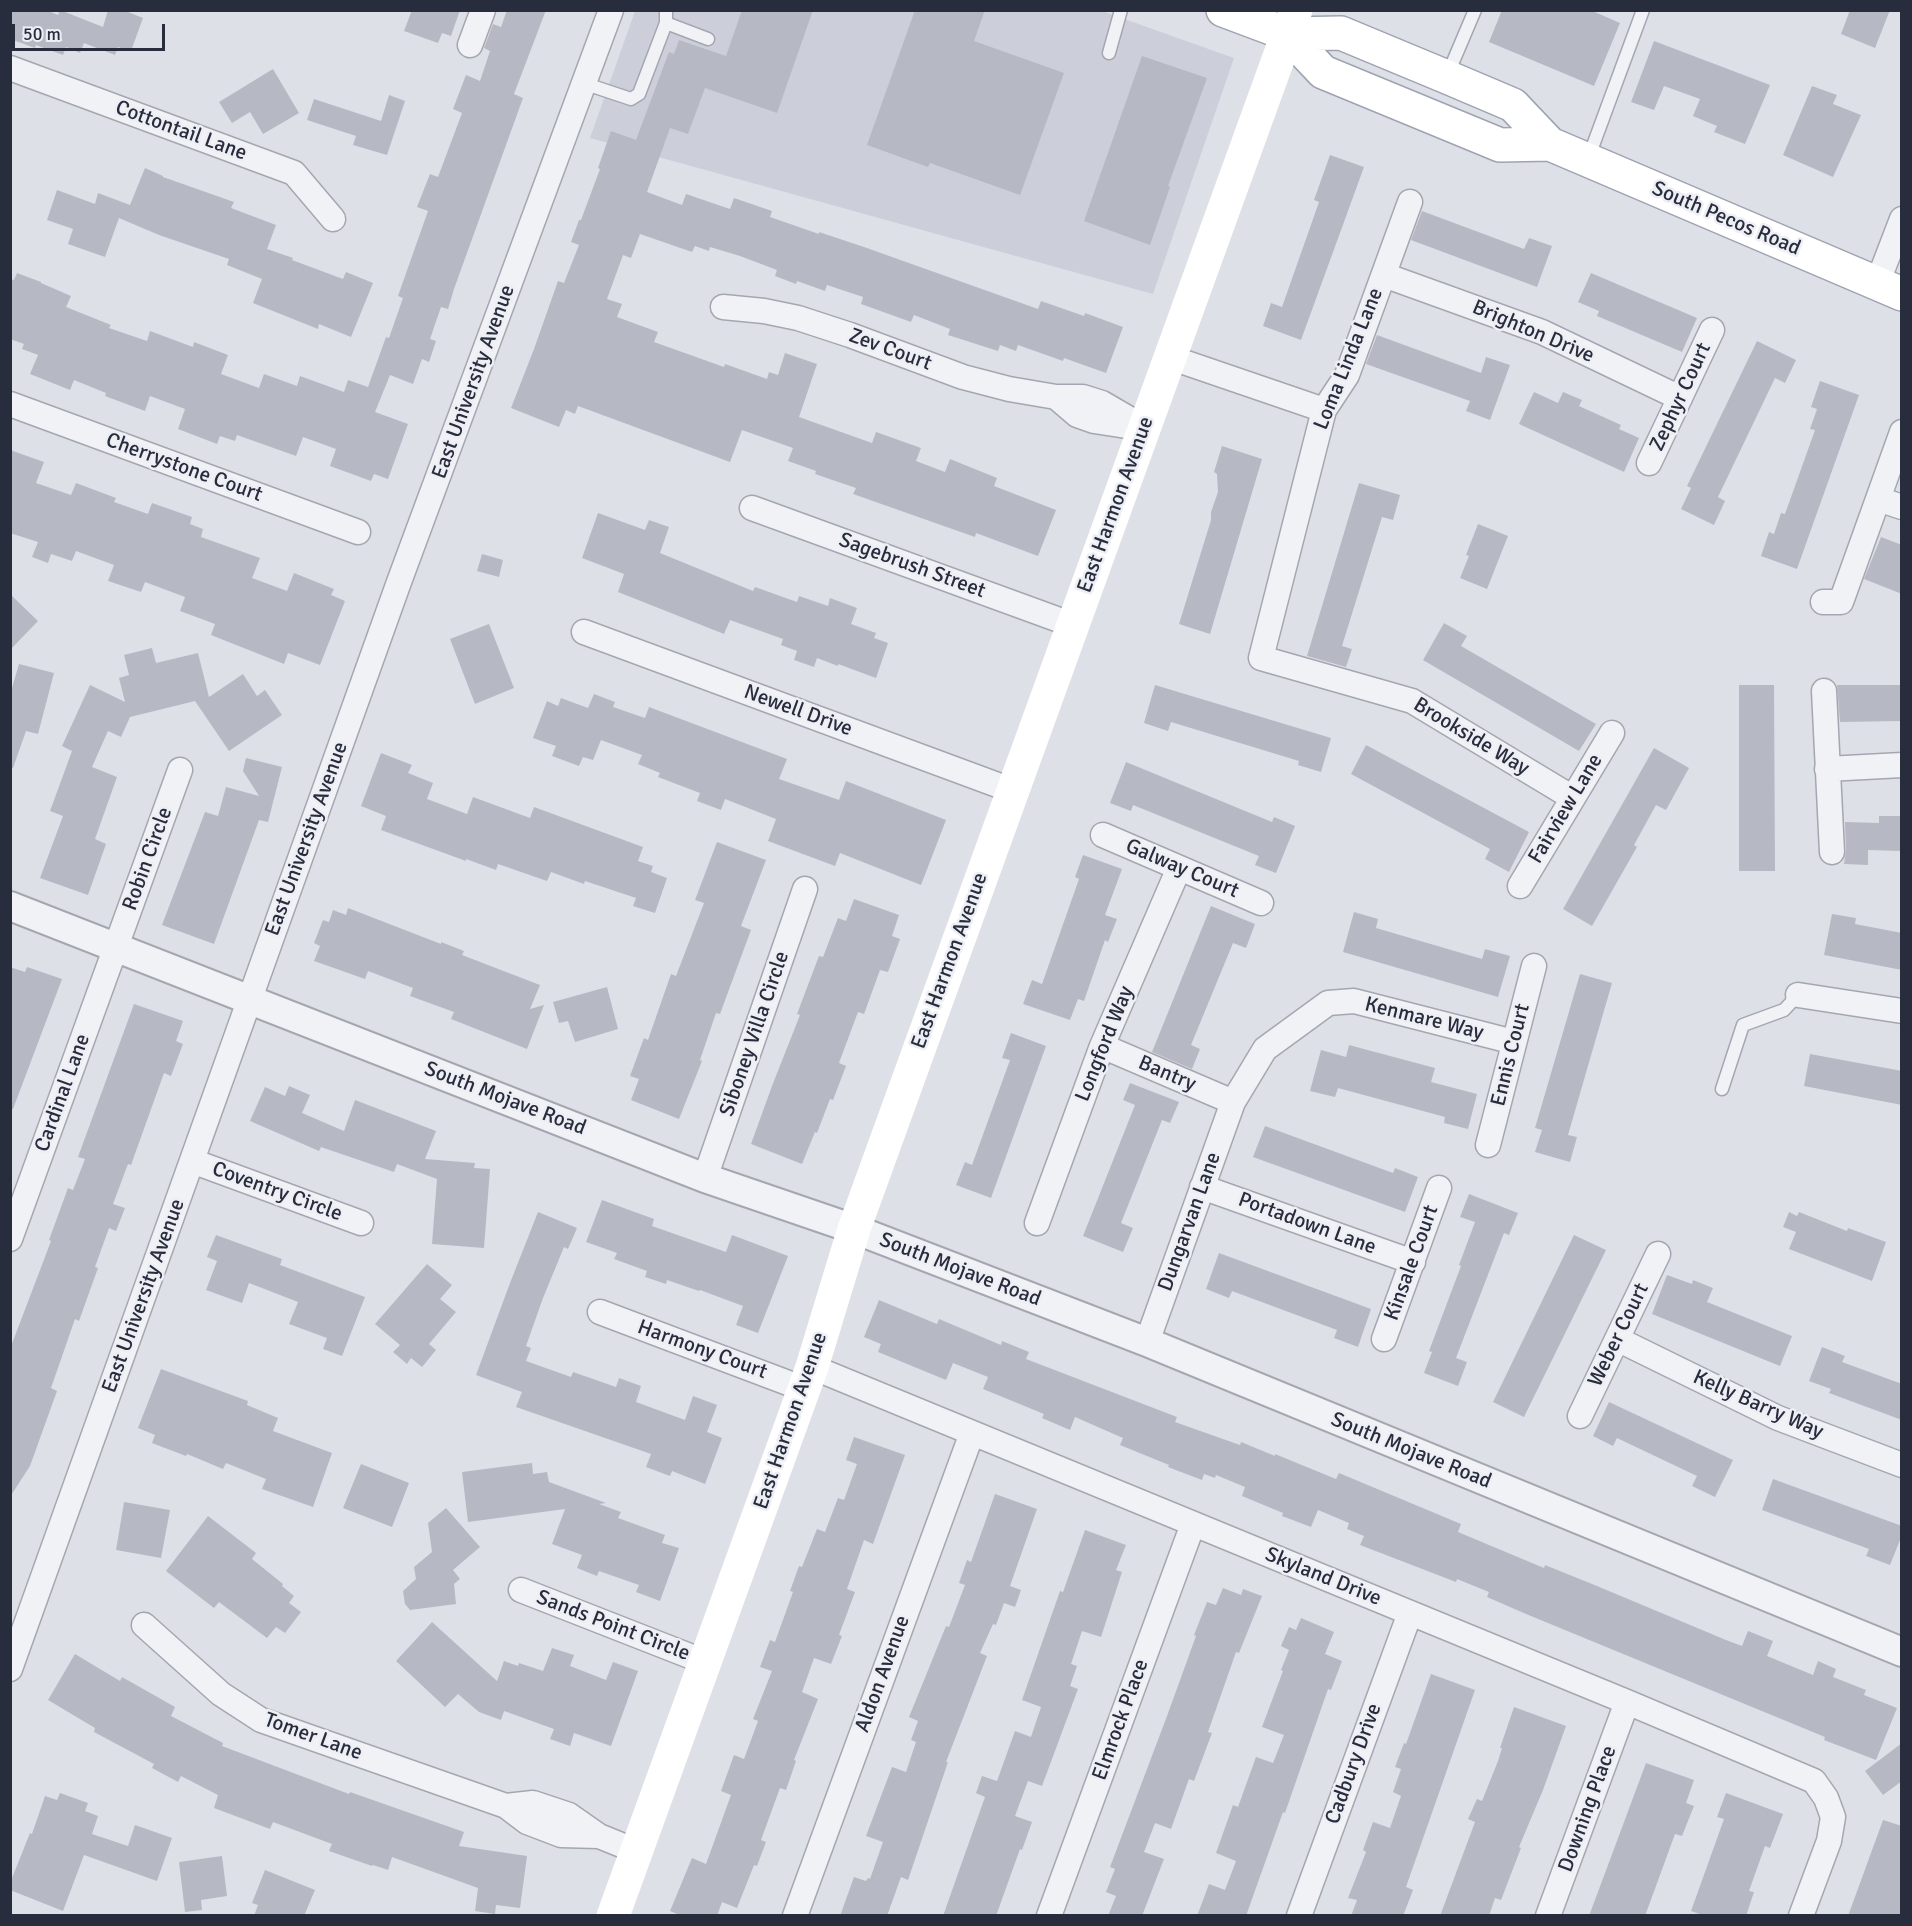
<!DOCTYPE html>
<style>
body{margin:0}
#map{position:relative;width:1912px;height:1926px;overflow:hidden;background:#dee0e7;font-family:Signika,sans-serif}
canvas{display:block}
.frame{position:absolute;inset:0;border:12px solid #282d3d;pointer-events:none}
.scale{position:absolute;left:12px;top:24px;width:153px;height:27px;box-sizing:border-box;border:3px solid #282d3d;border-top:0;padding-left:8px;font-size:18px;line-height:21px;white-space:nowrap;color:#282d3d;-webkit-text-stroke:4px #edeff5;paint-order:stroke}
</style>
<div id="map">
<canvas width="1912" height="1926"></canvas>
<div class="frame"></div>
<div class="scale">50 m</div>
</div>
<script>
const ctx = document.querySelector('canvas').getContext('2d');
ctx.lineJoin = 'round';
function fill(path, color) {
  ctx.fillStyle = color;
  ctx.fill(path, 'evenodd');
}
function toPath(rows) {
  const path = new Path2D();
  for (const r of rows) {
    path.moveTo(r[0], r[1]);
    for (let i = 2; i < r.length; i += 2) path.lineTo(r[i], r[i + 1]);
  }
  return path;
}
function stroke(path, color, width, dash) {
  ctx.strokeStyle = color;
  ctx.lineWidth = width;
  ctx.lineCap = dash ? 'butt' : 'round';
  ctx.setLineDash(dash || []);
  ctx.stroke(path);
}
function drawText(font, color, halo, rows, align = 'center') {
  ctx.font = font + ' Signika,sans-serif';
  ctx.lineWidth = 5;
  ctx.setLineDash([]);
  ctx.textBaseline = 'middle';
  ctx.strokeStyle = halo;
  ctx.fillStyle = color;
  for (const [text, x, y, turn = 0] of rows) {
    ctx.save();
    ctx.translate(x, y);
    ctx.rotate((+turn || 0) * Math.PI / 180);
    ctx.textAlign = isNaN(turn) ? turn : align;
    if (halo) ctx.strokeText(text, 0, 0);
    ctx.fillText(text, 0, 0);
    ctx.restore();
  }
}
fill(toPath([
 [635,11,1102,11,1234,58,1153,294,590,138]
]), '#cccfd9');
fill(toPath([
 [10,10,46,10,58,15,60,10,103,27,108,10,123,10,143,18,131,51,118,47,115,55,84,43,80,53,66,47,63,55,36,45,35,48,10,39],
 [412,10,460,10,451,36,442,33,438,43,404,31],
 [507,10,546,10,514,94,523,98,454,289,448,309,441,307,430,339,436,341,429,362,422,359,413,384,390,375,375,412,408,424,388,479,374,474,371,481,330,466,336,449,303,437,296,456,237,435,235,441,220,436,217,444,178,429,185,409,150,396,145,411,105,396,106,393,74,380,70,390,30,374,38,355,22,349,24,344,10,339,10,279,14,280,17,273,41,282,41,283,71,296,66,307,111,325,109,328,147,341,150,331,193,347,194,342,228,355,221,374,259,388,264,374,297,386,300,376,344,392,348,380,368,387,386,337,389,338,403,298,398,296,428,211,417,207,430,174,438,177,462,113,453,109,466,75,480,81,490,51,484,48,493,24,501,27],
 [742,10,813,10,777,113,705,88,688,134,670,128,647,192,682,205,686,194,730,209,734,198,772,211,770,217,819,234,819,232,864,247,1038,309,1041,301,1084,316,1085,313,1123,327,1106,373,1064,358,1063,361,1018,345,1016,351,1000,345,998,351,948,335,950,329,914,315,911,322,861,304,863,297,827,285,825,291,797,281,796,284,775,276,777,270,740,256,710,247,709,251,695,246,692,252,640,234,631,258,623,255,607,299,622,304,617,317,658,332,654,342,724,367,725,364,767,379,769,372,778,375,785,353,817,364,799,417,872,443,876,432,921,448,916,461,945,472,950,459,997,478,994,486,1056,510,1038,556,976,533,975,537,853,494,856,488,815,474,816,471,788,461,793,448,742,430,730,462,578,406,575,414,566,410,559,427,511,408,534,349,558,281,564,283,579,245,571,242,579,220,581,220,600,169,598,168,611,131,636,140,669,52,674,54,679,40,726,56],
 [915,10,985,10,974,41,1064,73,1020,195,930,163,928,167,867,145],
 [1502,10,1590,10,1620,23,1594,86,1489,42],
 [1850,10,1890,10,1875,48,1841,34],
 [1654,41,1770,85,1745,144,1714,132,1717,126,1693,116,1700,99,1664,86,1654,110,1631,102],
 [1142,56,1207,78,1168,186,1170,187,1150,245,1084,221],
 [273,69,299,113,263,134,250,112,232,123,219,102],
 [1812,86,1837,95,1833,104,1861,115,1833,177,1783,155],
 [389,95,405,101,387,155,353,145,356,136,307,120,314,99,381,121],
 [1330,155,1364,167,1301,340,1263,326,1271,303,1282,307,1319,202,1314,200],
 [145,168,163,176,163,177,234,202,231,208,276,225,267,249,293,258,292,260,343,279,346,272,373,283,351,337,319,324,318,329,253,303,262,279,227,265,229,259,159,235,119,218,105,257,68,244,73,229,47,220,57,190,95,204,98,193,130,205],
 [1422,211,1524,249,1529,238,1552,246,1537,287,1411,240],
 [1591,273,1697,318,1682,352,1597,316,1599,311,1578,302],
 [1377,335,1481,373,1486,357,1510,365,1490,420,1466,411,1470,401,1366,364],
 [1757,341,1796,360,1785,383,1775,378,1718,497,1725,501,1714,525,1681,509,1691,488,1687,486],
 [1820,381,1859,395,1797,569,1761,556,1769,532,1774,534,1781,513,1785,514,1815,430,1810,429,1817,409,1811,407],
 [1534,392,1558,403,1563,392,1582,400,1579,406,1621,425,1619,429,1639,438,1624,472,1519,424],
 [1222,446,1262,459,1210,634,1179,624,1211,520,1211,512,1218,492,1217,474,1214,472],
 [10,450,44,462,36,483,71,495,76,483,116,498,114,502,148,514,152,503,192,517,190,524,203,529,201,537,260,558,252,578,287,591,294,573,334,589,331,595,345,601,320,665,288,653,284,664,211,635,215,624,180,611,185,597,145,582,141,592,108,581,114,565,76,551,72,561,51,554,48,563,32,557,38,542,10,533],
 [1359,483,1400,495,1393,520,1382,517,1342,646,1352,649,1346,667,1307,656],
 [598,513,645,530,649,520,669,527,660,553,753,591,755,587,797,602,799,596,828,606,830,598,857,608,851,624,876,633,874,638,888,643,876,678,838,664,838,666,817,658,814,667,794,660,797,651,781,645,783,639,730,620,724,634,618,592,624,574,582,558],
 [1478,524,1508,536,1487,589,1460,578,1469,556,1466,555],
 [1881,537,1902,545,1902,594,1864,579],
 [482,554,503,560,499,577,477,571],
 [10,594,38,621,10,650],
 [1444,623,1467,636,1461,646,1596,724,1579,751,1423,660],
 [489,624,514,688,475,704,450,639],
 [152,648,156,663,198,653,209,697,243,674,257,696,265,690,282,715,229,751,195,701,130,717,121,737,108,731,92,767,117,777,95,839,106,844,88,895,40,878,63,816,50,811,72,751,62,746,90,685,125,702,119,678,129,675,124,655],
 [19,664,54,673,38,734,26,731,13,768,10,768,10,695],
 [1155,685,1331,738,1321,772,1298,765,1299,761,1171,722,1168,731,1144,723],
 [1739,685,1774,685,1775,871,1739,871],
 [1837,685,1902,685,1902,721,1840,722],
 [594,694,615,702,613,707,645,718,649,707,787,759,779,779,839,800,846,781,946,820,921,885,840,853,835,866,768,841,776,819,725,799,721,810,697,801,700,793,658,777,660,773,638,764,642,755,601,740,593,760,583,757,579,766,552,756,556,746,533,738,547,701,558,706,561,698,588,708],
 [1366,745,1529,832,1509,872,1485,859,1490,849,1351,774],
 [1654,748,1689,768,1666,810,1656,805,1634,845,1637,847,1592,926,1563,909],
 [381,753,412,765,408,773,433,783,427,799,467,814,473,797,530,818,534,807,643,847,638,861,653,866,651,872,667,878,655,913,633,906,636,898,585,881,584,884,551,872,547,881,498,864,496,870,466,859,466,861,381,830,386,816,361,806],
 [246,758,282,767,268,822,259,820,214,944,162,925,205,812,218,816,226,787,259,796,243,771],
 [1126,762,1272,822,1274,817,1295,826,1276,873,1255,865,1259,856,1133,805,1131,811,1110,803],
 [1879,816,1902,816,1902,851,1868,850,1868,865,1844,864,1846,851,1845,822,1879,823],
 [717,842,766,860,741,926,751,930,720,1014,716,1013,700,1060,702,1061,679,1119,631,1100,639,1079,630,1076,644,1038,648,1040,671,974,676,976,704,903,695,900],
 [1083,855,1122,869,1105,915,1117,919,1108,942,1105,940,1084,1001,1078,999,1070,1020,1023,1004,1032,980,1042,984,1079,879,1075,877],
 [854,899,899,915,892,936,900,939,888,972,880,970,864,1014,858,1012,839,1063,846,1066,833,1100,830,1099,817,1133,815,1132,802,1164,751,1144,772,1086,800,1015,797,1014,819,956,823,957,838,918,846,921],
 [1211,906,1255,924,1246,948,1233,943,1191,1045,1200,1049,1192,1069,1152,1052],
 [348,908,441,944,441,942,464,951,462,955,540,985,530,1009,544,1005,527,1049,451,1019,454,1012,410,996,413,988,368,971,365,979,314,961,320,946,314,943,323,920,329,922,333,910,346,915],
 [1354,912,1378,919,1376,928,1482,959,1485,949,1510,956,1498,997,1343,952],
 [1832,914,1856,918,1855,924,1902,933,1902,970,1824,955],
 [10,967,25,972,27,967,62,979,13,1109,10,1109],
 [1580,974,1612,983,1568,1135,1577,1137,1570,1162,1535,1152,1542,1130,1535,1128],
 [607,987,618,1029,575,1042,568,1021,559,1023,553,1002],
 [134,1004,183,1021,176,1041,183,1044,171,1076,164,1073,131,1165,128,1164,113,1204,125,1208,116,1231,109,1228,95,1267,98,1268,79,1321,75,1319,51,1388,57,1391,30,1466,10,1497,10,1349,51,1241,49,1240,68,1188,73,1190,85,1159,78,1157],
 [1011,1033,1046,1046,991,1198,956,1185,965,1162,972,1165,1010,1060,1002,1058],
 [1349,1045,1435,1068,1431,1082,1477,1094,1468,1129,1444,1123,1445,1117,1338,1088,1335,1097,1310,1091,1321,1050,1346,1057],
 [1810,1054,1902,1071,1902,1105,1804,1086],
 [1130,1083,1179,1102,1170,1123,1162,1120,1121,1223,1133,1228,1123,1252,1083,1236,1135,1105,1123,1100],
 [289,1086,310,1095,302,1113,344,1131,355,1100,436,1131,425,1159,475,1163,474,1168,490,1169,484,1248,432,1244,437,1179,397,1164,394,1172,321,1147,319,1151,250,1121,265,1087,285,1096],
 [1265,1126,1393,1173,1395,1168,1418,1177,1405,1212,1253,1157],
 [1469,1194,1518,1213,1509,1235,1504,1233,1456,1358,1467,1362,1458,1386,1424,1373,1432,1352,1429,1351,1461,1266,1459,1265,1475,1222,1460,1217],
 [602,1200,654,1219,652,1226,726,1252,732,1235,788,1256,758,1333,736,1325,743,1306,700,1290,699,1291,667,1280,666,1284,645,1277,647,1271,614,1259,617,1253,586,1242],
 [538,1212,577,1228,568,1249,564,1247,543,1298,526,1346,531,1348,526,1361,571,1377,573,1372,616,1387,619,1378,641,1386,636,1402,685,1420,693,1396,717,1405,707,1432,722,1438,705,1484,672,1471,670,1476,646,1467,651,1454,516,1407,522,1392,476,1375,510,1283],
 [1789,1212,1797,1216,1799,1212,1847,1231,1848,1228,1886,1242,1872,1281,1789,1249,1796,1232,1783,1227],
 [216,1235,282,1259,280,1265,365,1297,342,1356,323,1349,327,1338,289,1324,298,1302,249,1283,242,1303,206,1290,217,1261,207,1257],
 [1574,1235,1606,1250,1524,1417,1493,1402],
 [1219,1253,1371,1309,1358,1347,1334,1338,1337,1330,1232,1291,1229,1298,1206,1289],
 [427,1264,452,1285,440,1299,456,1312,429,1344,436,1350,422,1367,411,1358,407,1364,393,1352,400,1345,375,1324],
 [1667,1275,1692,1284,1693,1280,1713,1288,1707,1302,1792,1336,1780,1366,1652,1314],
 [879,1300,937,1324,939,1319,1001,1345,1002,1341,1029,1352,1026,1359,1177,1417,1175,1422,1240,1445,1241,1442,1275,1456,1275,1454,1336,1479,1339,1473,1461,1524,1458,1532,1544,1568,1545,1565,1597,1586,1726,1640,1742,1646,1748,1631,1773,1641,1767,1656,1813,1675,1818,1661,1836,1669,1833,1677,1866,1690,1864,1695,1897,1708,1876,1760,1824,1740,1825,1737,1526,1614,1487,1597,1489,1592,1457,1579,1456,1582,1360,1545,1364,1536,1347,1529,1349,1523,1318,1510,1311,1527,1282,1516,1283,1513,1242,1496,1245,1487,1216,1475,1215,1478,1204,1474,1202,1480,1168,1467,1169,1465,1120,1445,1123,1438,1075,1417,1070,1430,1042,1418,1044,1414,983,1389,988,1377,953,1363,946,1380,878,1352,881,1344,864,1337],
 [1822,1347,1845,1356,1842,1362,1902,1384,1902,1420,1829,1393,1831,1389,1809,1381],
 [161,1369,248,1401,247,1405,278,1418,273,1431,332,1453,313,1507,262,1489,266,1479,226,1463,223,1469,187,1454,186,1456,152,1443,155,1435,138,1428],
 [1609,1402,1733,1460,1715,1497,1692,1486,1697,1476,1617,1438,1613,1446,1593,1436],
 [854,1437,905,1455,873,1544,864,1540,847,1589,855,1592,839,1635,842,1636,831,1664,814,1658,802,1692,818,1699,794,1760,796,1761,786,1790,780,1788,761,1840,766,1842,757,1866,754,1865,737,1908,722,1902,717,1916,682,1916,670,1911,692,1858,706,1864,731,1795,721,1791,734,1755,744,1759,758,1721,753,1719,772,1671,760,1667,770,1640,775,1642,793,1592,790,1591,799,1566,802,1567,817,1529,825,1532,838,1498,844,1500,857,1464,846,1460],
 [532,1463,533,1474,547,1472,549,1482,606,1503,599,1504,621,1512,618,1518,665,1535,662,1543,679,1548,660,1601,636,1592,639,1585,599,1571,597,1576,577,1568,582,1555,552,1544,565,1509,468,1522,462,1472],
 [361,1464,409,1483,392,1527,343,1508],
 [1773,1479,1902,1526,1902,1535,1890,1565,1866,1556,1869,1549,1762,1510],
 [995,1494,1037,1509,1010,1586,1021,1590,1015,1607,1004,1603,996,1625,993,1624,980,1653,987,1656,946,1762,948,1762,908,1880,901,1877,887,1916,840,1916,854,1877,866,1881,868,1878,870,1879,883,1842,866,1836,892,1767,906,1772,916,1742,911,1740,918,1721,909,1717,946,1626,949,1627,965,1585,959,1583,967,1560,971,1562],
 [124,1502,170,1510,161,1558,116,1550],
 [446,1508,480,1547,453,1570,460,1579,454,1584,456,1604,410,1610,405,1604,403,1591,416,1579,414,1567,432,1552,428,1523],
 [208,1516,256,1553,252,1559,283,1584,282,1586,294,1596,289,1603,301,1612,285,1633,276,1627,267,1638,219,1602,214,1608,166,1571],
 [1085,1530,1126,1545,1116,1570,1122,1572,1101,1637,1082,1631,1071,1664,1077,1666,1070,1686,1078,1689,1042,1786,1028,1781,1015,1816,1032,1822,1022,1850,1020,1849,996,1916,943,1916,985,1797,976,1793,982,1776,997,1781,1015,1731,1031,1737,1041,1707,1022,1700,1060,1591,1063,1592],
 [1223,1588,1241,1595,1243,1589,1262,1596,1239,1653,1236,1652,1208,1732,1212,1733,1194,1781,1189,1779,1171,1829,1155,1823,1144,1852,1164,1859,1142,1916,1108,1916,1116,1896,1106,1892,1115,1869,1110,1867,1167,1716,1196,1636,1194,1635,1207,1602,1216,1605],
 [1301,1618,1334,1632,1325,1654,1342,1661,1331,1690,1328,1689,1285,1813,1283,1812,1246,1916,1197,1916,1209,1884,1225,1890,1236,1861,1216,1853,1233,1805,1238,1807,1256,1757,1273,1763,1284,1735,1262,1727,1283,1671,1281,1670,1289,1650,1281,1646,1289,1627,1296,1630],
 [432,1622,497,1681,504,1661,518,1666,519,1663,543,1671,552,1648,574,1655,570,1666,606,1680,613,1662,638,1671,611,1746,574,1733,570,1746,550,1739,554,1729,504,1711,501,1720,479,1712,458,1694,445,1707,396,1661],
 [75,1654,120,1681,122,1677,175,1707,171,1716,223,1743,222,1746,349,1794,350,1792,464,1832,459,1846,527,1856,520,1908,496,1905,495,1914,475,1911,478,1888,392,1857,388,1870,373,1865,372,1866,329,1851,332,1844,273,1822,270,1829,214,1808,218,1795,181,1776,178,1782,152,1768,154,1764,94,1732,95,1728,48,1700],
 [1431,1674,1475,1690,1406,1887,1413,1890,1403,1916,1351,1916,1357,1900,1348,1898,1366,1852,1363,1850,1373,1822,1390,1828,1401,1796,1393,1792,1401,1769,1395,1767,1404,1743,1406,1744],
 [1514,1707,1566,1726,1543,1790,1519,1847,1521,1848,1501,1900,1495,1898,1489,1916,1440,1916,1475,1822,1468,1819,1477,1799,1482,1801,1498,1761,1502,1748,1500,1748],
 [1902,1743,1902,1781,1883,1795,1865,1771],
 [1646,1763,1694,1780,1686,1803,1694,1806,1682,1836,1675,1834,1645,1916,1589,1916],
 [60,1793,88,1803,85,1811,98,1816,92,1834,128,1846,135,1825,172,1838,157,1881,84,1855,63,1911,10,1890,10,1883,30,1833,32,1834,45,1796,57,1800],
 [1726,1793,1783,1814,1770,1848,1765,1846,1749,1891,1754,1892,1746,1916,1705,1916,1691,1911,1724,1819,1717,1817],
 [1883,1820,1902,1826,1902,1916,1848,1916],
 [222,1856,227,1896,201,1900,202,1910,185,1912,179,1862],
 [265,1870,315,1890,304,1916,254,1916,258,1905,252,1903]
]), '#b6b9c3');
const service = toPath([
 [666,23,708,39],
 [1109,53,1121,10],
 [1447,76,1475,10],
 [586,84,631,99,639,94,666,23,666,10],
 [1588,159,1643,10],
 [1722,1089,1743,1025,1784,1010,1798,995]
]);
const minor = toPath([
 [470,45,483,10],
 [10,68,294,173,333,219],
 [1410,202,1347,375,1324,410,1261,658,1412,701,1573,798],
 [1384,275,1542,332,1680,398],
 [1877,284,1902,219],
 [723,307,764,311,798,318,850,335,963,377,1009,389,1056,397,1083,397,1102,403,1145,428],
 [1169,357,1324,410],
 [1056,397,1077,415,1094,421,1133,427],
 [10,404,358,532],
 [1649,463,1712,330],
 [1878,499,1902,507],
 [752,508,1073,625],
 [1823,602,1841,602,1902,432],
 [584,632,1011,790],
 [1824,691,1832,852],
 [1827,769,1902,765],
 [1103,835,1261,903],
 [1520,886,1612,733],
 [1798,995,1902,1011],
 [1102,1046,1233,1102],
 [1488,1145,1534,966],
 [192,1161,361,1223],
 [705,1178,805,889],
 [1202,1187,1413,1262],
 [1037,1223,1102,1046,1179,868],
 [10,1239,180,770],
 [600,1312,804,1389],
 [1384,1339,1439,1188],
 [1617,1339,1778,1418,1902,1465],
 [1147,1342,1233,1102,1265,1049,1328,1003,1354,1001,1514,1042],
 [812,1367,1627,1702,1814,1781,1826,1798,1833,1817,1829,1841,1801,1916],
 [1580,1416,1658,1254],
 [521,1590,705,1662],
 [144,1625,221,1694,261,1720,506,1806,527,1822,561,1835,599,1836],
 [10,1669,399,582,611,10],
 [506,1806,533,1803,569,1815,599,1836,636,1851],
 [795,1916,972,1433],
 [1049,1916,1193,1524],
 [1299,1916,1410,1613],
 [1548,1916,1627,1702]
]);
const tertiary = toPath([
 [10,906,705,1178,854,1229,1147,1342,1902,1652]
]);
const primary = toPath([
 [1223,10,1287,34,1341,33,1447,77,1513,105,1550,144,1902,294],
 [1287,34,1323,72,1500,145,1550,144]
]);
stroke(service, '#a4a7b1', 15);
stroke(minor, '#a4a7b1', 27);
stroke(tertiary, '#a4a7b1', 32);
stroke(primary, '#9ea3b2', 36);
stroke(service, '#f1f2f5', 12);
stroke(minor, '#f1f2f5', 24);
stroke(tertiary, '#f1f2f5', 28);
stroke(toPath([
 [613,1916,812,1367,854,1229,1296,10]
]), '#fff', 33);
stroke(primary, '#fff', 33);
drawText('21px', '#282d3d', '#edeff5', [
 ["Cottontail Lane",181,131,20],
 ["South Pecos Road",1726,219,23],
 ["Brighton Drive",1533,332,23],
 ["Zev Court",890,350,20],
 ["Loma Linda Lane",1349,359,-68],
 ["East University Avenue",474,382,-70],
 ["Zephyr Court",1681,397,-65],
 ["Cherrystone Court",184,468,20],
 ["East Harmon Avenue",1116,505,-70],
 ["Sagebrush Street",912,566,20],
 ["Newell Drive",798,711,20],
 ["Brookside Way",1471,737,31],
 ["Fairview Lane",1566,809,-59],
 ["East University Avenue",307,839,-70],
 ["Robin Circle",148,859,-70],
 ["Galway Court",1182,869,23],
 ["East Harmon Avenue",950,961,-70],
 ["Kenmare Way",1424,1019,14],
 ["Siboney Villa Circle",755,1034,-71],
 ["Longford Way",1105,1044,-68],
 ["Ennis Court",1511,1055,-76],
 ["Bantry",1167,1074,23],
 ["Cardinal Lane",63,1093,-70],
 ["South Mojave Road",505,1099,21],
 ["Coventry Circle",277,1192,20],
 ["Dungarvan Lane",1190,1222,-70],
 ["Portadown Lane",1307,1224,20],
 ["Kinsale Court",1412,1263,-70],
 ["South Mojave Road",960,1270,21],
 ["East University Avenue",144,1296,-70],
 ["Weber Court",1619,1335,-64],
 ["Harmony Court",702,1350,20],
 ["Kelly Barry Way",1758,1405,24],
 ["East Harmon Avenue",791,1421,-71],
 ["South Mojave Road",1411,1451,22],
 ["Skyland Drive",1323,1577,22],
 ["Sands Point Circle",613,1626,21],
 ["Aldon Avenue",883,1674,-70],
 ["Elmrock Place",1121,1720,-70],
 ["Tomer Lane",313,1737,20],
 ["Cadbury Drive",1354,1764,-70],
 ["Downing Place",1588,1809,-70]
]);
</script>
